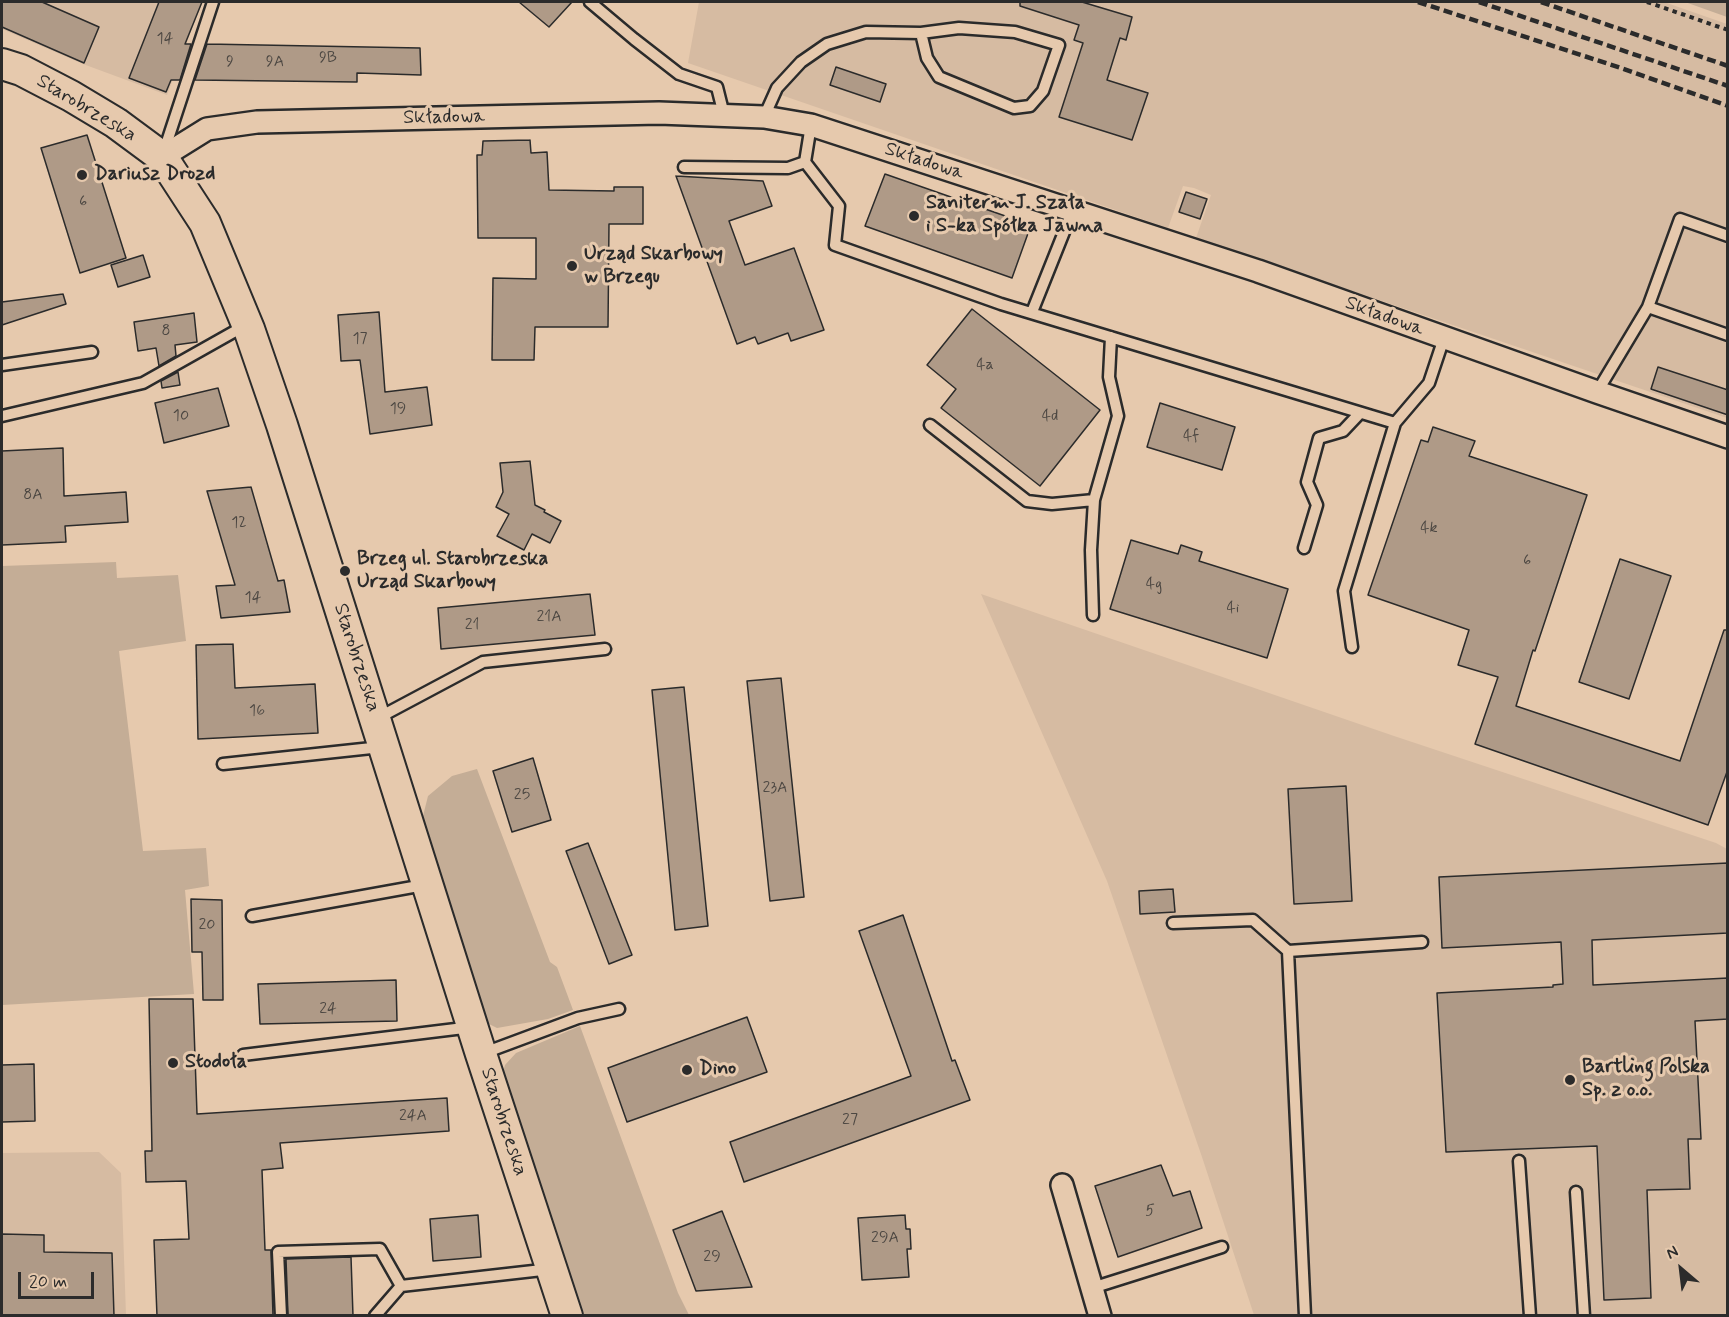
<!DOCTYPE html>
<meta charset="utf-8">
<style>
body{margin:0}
#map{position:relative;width:1729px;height:1317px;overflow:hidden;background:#e6c9ad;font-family:Mynerve,sans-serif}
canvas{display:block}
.frame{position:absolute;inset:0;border:3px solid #2b2b2b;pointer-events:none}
.north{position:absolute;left:1651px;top:1239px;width:60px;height:60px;-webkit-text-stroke:4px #e6c9ad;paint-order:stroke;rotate:332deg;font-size:16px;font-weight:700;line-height:24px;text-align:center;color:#2b2b2b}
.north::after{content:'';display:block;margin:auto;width:21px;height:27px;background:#2b2b2b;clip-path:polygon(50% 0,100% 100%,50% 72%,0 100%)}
.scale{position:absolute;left:18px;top:1272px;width:76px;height:27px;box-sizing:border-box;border:3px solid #2b2b2b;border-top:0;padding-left:8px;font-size:18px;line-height:21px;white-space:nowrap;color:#2b2b2b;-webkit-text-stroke:4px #e6c9ad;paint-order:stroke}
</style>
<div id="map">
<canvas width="1729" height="1317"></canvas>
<div class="frame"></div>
<div class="north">N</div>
<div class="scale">20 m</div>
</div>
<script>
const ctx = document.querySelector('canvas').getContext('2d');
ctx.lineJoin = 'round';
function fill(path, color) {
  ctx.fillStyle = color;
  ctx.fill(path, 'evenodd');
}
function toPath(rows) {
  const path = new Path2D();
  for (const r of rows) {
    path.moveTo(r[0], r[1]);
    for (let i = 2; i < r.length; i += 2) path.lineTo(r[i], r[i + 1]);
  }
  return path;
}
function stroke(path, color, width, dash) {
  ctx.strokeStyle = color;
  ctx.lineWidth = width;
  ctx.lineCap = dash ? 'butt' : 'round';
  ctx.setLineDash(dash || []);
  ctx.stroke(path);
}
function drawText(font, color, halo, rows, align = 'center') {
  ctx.font = font + ' Mynerve,sans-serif';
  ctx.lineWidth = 6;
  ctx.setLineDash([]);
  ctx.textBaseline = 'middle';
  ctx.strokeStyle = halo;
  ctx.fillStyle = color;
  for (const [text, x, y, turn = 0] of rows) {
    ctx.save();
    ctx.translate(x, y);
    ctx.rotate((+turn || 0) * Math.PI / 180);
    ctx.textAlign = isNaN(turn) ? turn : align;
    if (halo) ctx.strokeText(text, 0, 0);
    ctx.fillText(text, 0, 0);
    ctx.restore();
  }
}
fill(toPath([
 [2,2,202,2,167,95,83,64,2,29],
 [699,2,1664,2,1727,24,1727,418,1196,238,1211,195,1194,188,1183,186,1168,228,688,63],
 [981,594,1394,736,1716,843,1727,849,1727,1315,1254,1315,1202,1157,1107,881],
 [99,1152,121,1173,126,1315,2,1315,2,1153]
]), '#d6bba2');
fill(toPath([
 [1685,2,1727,2,1727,17],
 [116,562,117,578,178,575,186,641,119,651,143,851,206,848,209,886,185,890,194,994,2,1005,2,566],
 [477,769,550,962,557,967,573,1010,548,1019,497,1028,485,1022,422,820,428,796,452,776],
 [580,1026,678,1293,689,1315,578,1315,502,1076,505,1065,516,1053]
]), '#c4ad96');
const building = toPath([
 [2,2,42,2,99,27,84,63,2,27,2,2],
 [159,2,202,2,185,44,191,44,180,80,171,80,166,92,129,78,159,2],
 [519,2,572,2,549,27,519,2],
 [1020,2,1082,2,1132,17,1126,40,1120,38,1107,80,1148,93,1132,140,1059,117,1083,43,1074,40,1079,25,1020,6,1020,2],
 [207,44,420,48,421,75,357,73,357,82,195,80,207,44],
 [836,67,886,84,880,102,830,85,836,67],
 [87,135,126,258,80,273,41,148,87,135],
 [530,140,531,153,547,152,549,190,614,191,614,187,643,187,643,224,609,224,608,327,535,327,534,360,492,360,493,278,536,279,536,238,478,238,477,155,482,155,483,141,530,140],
 [885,174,1031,225,1012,278,865,226,885,174],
 [676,176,763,181,772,206,729,221,745,265,794,248,824,330,791,341,788,333,758,344,755,337,737,344,676,176],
 [1186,192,1207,199,1200,219,1179,212,1186,192],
 [143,255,150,277,118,287,111,265,143,255],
 [63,294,66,304,2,325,2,302,63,294],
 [972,309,1100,410,1040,486,941,408,956,389,927,365,972,309],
 [379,312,385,392,427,387,432,425,370,434,360,360,341,361,338,315,379,312],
 [194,313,197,342,175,345,176,356,159,366,156,348,138,351,134,322,194,313],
 [1658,367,1728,390,1728,415,1651,389,1658,367],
 [178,372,180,385,162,388,161,381,178,372],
 [218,388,229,426,164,443,155,403,218,388],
 [1160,403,1235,427,1222,470,1147,447,1160,403],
 [1433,427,1475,441,1469,456,1587,495,1535,651,1533,650,1516,706,1680,761,1724,630,1728,630,1728,769,1708,825,1475,744,1498,677,1458,665,1469,630,1368,595,1421,440,1428,442,1433,427],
 [63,448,64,496,126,492,128,522,65,526,66,542,2,545,2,451,63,448],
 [530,461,535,505,545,510,544,512,561,521,550,543,532,534,524,550,497,536,509,514,496,507,503,492,500,463,530,461],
 [251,487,278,581,284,580,290,612,221,618,216,586,235,585,207,491,251,487],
 [1131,540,1178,554,1181,545,1202,552,1199,561,1288,589,1267,658,1110,609,1131,540],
 [1620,559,1671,576,1629,699,1579,682,1620,559],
 [590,594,595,635,441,649,438,608,590,594],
 [233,644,235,688,315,684,318,733,198,739,196,645,233,644],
 [781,678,804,897,770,901,747,681,781,678],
 [684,687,708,926,675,930,652,690,684,687],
 [533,758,551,820,512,832,493,771,533,758],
 [1346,786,1352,901,1294,904,1288,789,1346,786],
 [588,843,632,955,609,964,566,851,588,843],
 [1728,863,1728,933,1592,940,1593,985,1728,978,1728,1019,1695,1021,1701,1139,1688,1139,1690,1189,1647,1190,1651,1298,1604,1300,1597,1146,1446,1152,1437,993,1553,987,1553,985,1563,984,1561,942,1442,948,1439,877,1728,863],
 [1173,889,1175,912,1140,914,1139,891,1173,889],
 [191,899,222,900,223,1000,203,1000,202,952,192,952,191,899],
 [903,915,952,1061,955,1060,970,1100,744,1182,730,1142,911,1076,859,931,903,915],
 [396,980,397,1021,260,1024,258,984,396,980],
 [149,999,193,999,197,1114,447,1098,449,1131,280,1143,283,1168,262,1170,265,1250,271,1250,273,1316,157,1316,154,1240,189,1239,186,1181,146,1182,145,1151,152,1151,149,999],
 [747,1017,767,1072,627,1122,608,1068,747,1017],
 [34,1064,35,1121,2,1122,2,1065,34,1064],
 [1161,1165,1173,1196,1190,1191,1202,1228,1118,1257,1095,1186,1161,1165],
 [722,1211,752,1287,696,1291,673,1230,722,1211],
 [478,1215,481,1257,433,1261,430,1219,478,1215],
 [905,1215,906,1229,910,1229,911,1249,907,1249,909,1277,862,1280,858,1218,905,1215],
 [2,1234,44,1235,44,1252,112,1253,114,1316,2,1316,2,1234],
 [351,1257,353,1316,288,1316,286,1259,351,1257]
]);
fill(building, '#af9a87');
stroke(building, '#2b2b2b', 1.5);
const lane = toPath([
 [590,2,634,39,679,74,717,87,724,115],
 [764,117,777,88,801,62,827,44,866,32,921,33,959,28,1015,32,1059,45,1043,91,1030,106,1014,108,939,77,927,58,921,33],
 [811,125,805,162,839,206,835,245,1001,304,1395,423,1429,383,1444,338],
 [163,154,213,2],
 [684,167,788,168,805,162],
 [1648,307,1728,335],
 [1032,312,1072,212],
 [2,365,92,352],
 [1597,392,1648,307,1680,219,1728,236],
 [2,416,143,383,246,325],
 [930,425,1027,501,1052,504,1094,500],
 [1304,548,1317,505,1307,482,1319,438,1343,431,1360,413],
 [1093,615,1091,550,1094,500,1118,416,1109,377,1111,337],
 [1352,647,1344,591,1395,423],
 [376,719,483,662,605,649],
 [223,764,381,747],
 [252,916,424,885],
 [1173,923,1253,920,1288,951],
 [484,1053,578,1018,619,1009],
 [243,1055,472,1027],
 [1519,1161,1530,1316],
 [1576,1192,1584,1316],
 [1092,1288,1222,1247],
 [281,1316,278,1252,380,1249,401,1286],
 [375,1316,401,1286,551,1269],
 [1305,1316,1288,951,1422,942]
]);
const street = toPath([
 [162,157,207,129,257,122,659,113,764,117,811,125,1258,271,1597,392,1728,437],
 [1062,1185,1100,1316]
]);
const secondary = toPath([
 [2,64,21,70,71,96,116,123,162,157,205,223,249,329,282,425,481,1054,567,1316]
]);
stroke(lane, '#2b2b2b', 15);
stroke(street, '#2b2b2b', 26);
stroke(secondary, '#2b2b2b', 34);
stroke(toPath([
 [1647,2,1728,30]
]), '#2b2b2b', 4, [4.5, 4.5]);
stroke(lane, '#e6c9ad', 10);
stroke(street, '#e6c9ad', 21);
stroke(secondary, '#e6c9ad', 30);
stroke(toPath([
 [1418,2,1621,68,1728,106],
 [1479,2,1728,86],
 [1541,2,1728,66]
]), '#2b2b2b', 4.5, [9, 4.5]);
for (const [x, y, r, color] of [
 [82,175,6,"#2b2b2b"],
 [914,216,6,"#2b2b2b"],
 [572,266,6,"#2b2b2b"],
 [345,571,6,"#2b2b2b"],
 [173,1063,6,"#2b2b2b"],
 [687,1070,6,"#2b2b2b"],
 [1570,1080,6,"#2b2b2b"]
]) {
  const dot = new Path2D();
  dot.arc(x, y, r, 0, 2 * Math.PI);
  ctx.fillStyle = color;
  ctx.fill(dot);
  stroke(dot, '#e6c9ad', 2);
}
drawText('16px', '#4c4742', null, [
 ["14",165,40],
 ["9B",328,59],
 ["9",230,63],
 ["9A",275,63],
 ["6",83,203],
 ["8",166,332],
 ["17",360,340],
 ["4a",985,366],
 ["19",398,410],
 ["10",181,417],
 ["4d",1050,417],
 ["4f",1191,437],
 ["8A",33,496],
 ["12",239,524],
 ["4k",1429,529],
 ["6",1527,562],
 ["4g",1154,585],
 ["14",253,599],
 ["4i",1233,609],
 ["21A",549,618],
 ["21",472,626],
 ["16",257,712],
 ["23A",775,789],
 ["25",522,796],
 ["20",207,926],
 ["24",328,1010],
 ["24A",413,1117],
 ["27",850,1121],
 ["5",1150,1212],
 ["29A",885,1239],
 ["29",712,1258]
]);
drawText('20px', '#2b2b2b', '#e6c9ad', [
 ["Starobrzeska",86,109,31],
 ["Składowa",444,118,-1],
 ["Składowa",924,162,18],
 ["Składowa",1384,317,20],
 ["Starobrzeska",356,658,72],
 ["Starobrzeska",503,1122,72]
]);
drawText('bold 20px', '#2b2b2b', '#e6c9ad', [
 ["Dariusz Drozd",94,175],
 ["Saniterm J. Szała",926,204],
 ["i S-ka Spółka Jawna",926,227],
 ["Urząd Skarbowy",584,255],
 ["w Brzegu",584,278],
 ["Brzeg ul. Starobrzeska",357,560],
 ["Urząd Skarbowy",357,583],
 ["Stodoła",185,1063],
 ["Bartling Polska",1582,1068],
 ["Sp. z o.o.",1582,1091],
 ["Dino",699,1070]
], 'left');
</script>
